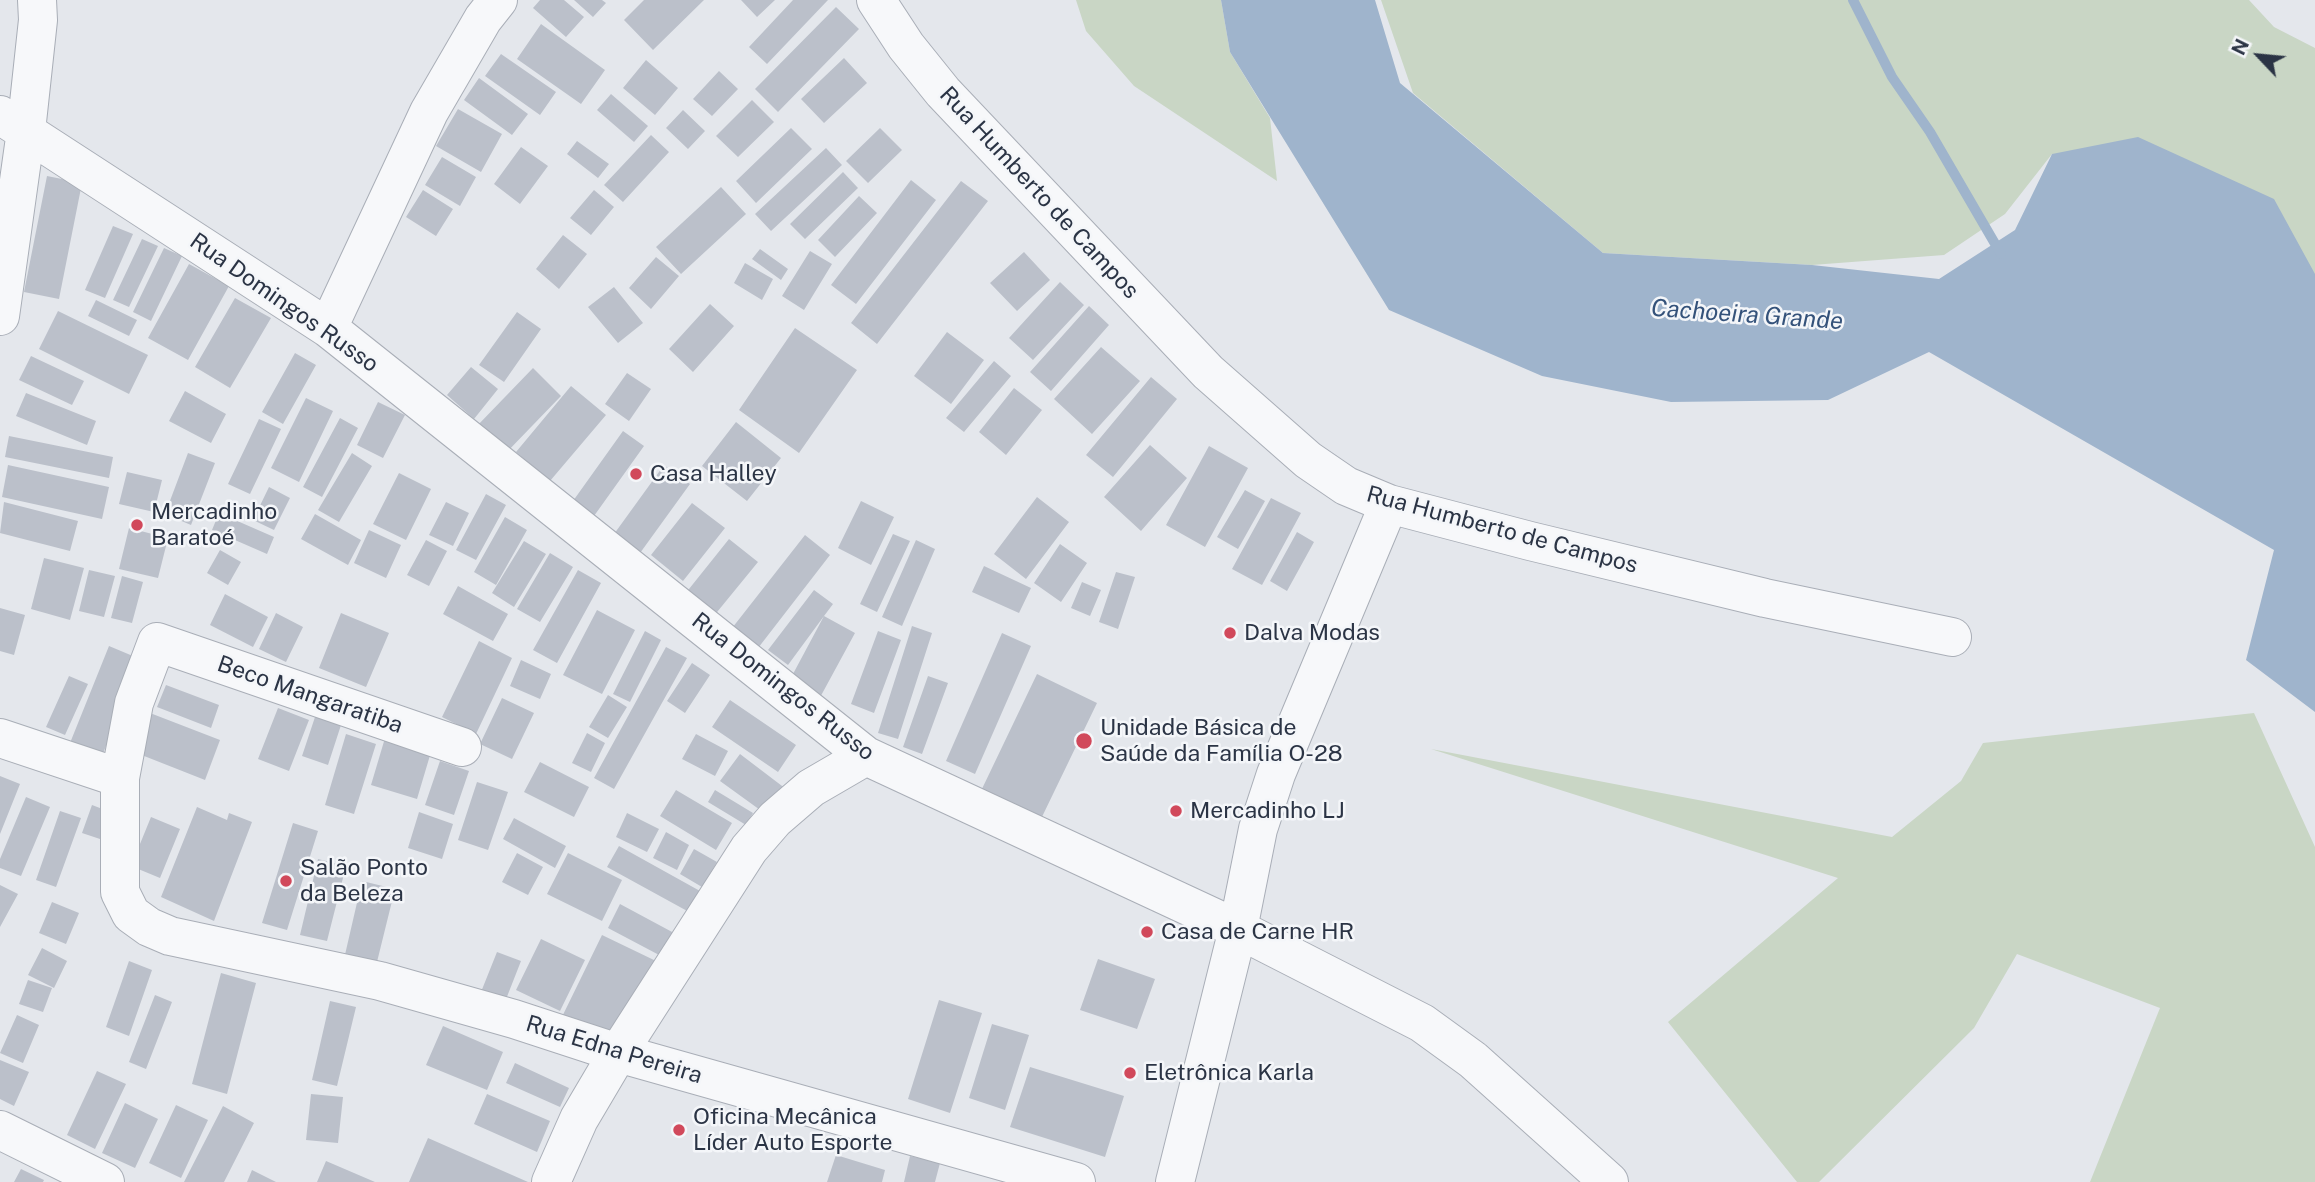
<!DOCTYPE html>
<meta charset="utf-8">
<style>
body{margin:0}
#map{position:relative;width:2315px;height:1182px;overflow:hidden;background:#e4e7ec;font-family:"Public Sans",sans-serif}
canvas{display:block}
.north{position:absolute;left:2224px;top:21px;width:70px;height:70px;-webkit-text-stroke:5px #f4f6f9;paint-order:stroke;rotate:296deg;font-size:19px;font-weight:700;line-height:28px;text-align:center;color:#2b3445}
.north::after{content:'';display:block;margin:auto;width:24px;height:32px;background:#2b3445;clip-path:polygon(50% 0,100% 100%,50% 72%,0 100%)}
</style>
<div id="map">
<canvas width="2315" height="1182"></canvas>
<div class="north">N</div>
</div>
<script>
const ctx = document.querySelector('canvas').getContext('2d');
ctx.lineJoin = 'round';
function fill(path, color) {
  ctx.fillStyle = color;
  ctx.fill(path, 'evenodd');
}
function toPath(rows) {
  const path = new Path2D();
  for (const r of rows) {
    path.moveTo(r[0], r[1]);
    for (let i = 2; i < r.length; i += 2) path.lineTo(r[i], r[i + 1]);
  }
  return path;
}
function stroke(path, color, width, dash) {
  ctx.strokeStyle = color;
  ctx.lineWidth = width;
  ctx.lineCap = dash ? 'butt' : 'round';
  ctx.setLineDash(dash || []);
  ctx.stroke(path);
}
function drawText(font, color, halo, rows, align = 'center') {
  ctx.font = font + ' "Public Sans",sans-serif';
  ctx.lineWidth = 5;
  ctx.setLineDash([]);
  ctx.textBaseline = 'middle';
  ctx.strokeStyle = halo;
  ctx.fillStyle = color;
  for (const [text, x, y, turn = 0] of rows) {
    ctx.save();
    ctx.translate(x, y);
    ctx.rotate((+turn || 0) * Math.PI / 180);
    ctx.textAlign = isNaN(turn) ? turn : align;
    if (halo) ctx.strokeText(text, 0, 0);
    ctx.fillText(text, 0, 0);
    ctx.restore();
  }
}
fill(toPath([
 [1076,0,1221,0,1230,52,1270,118,1277,181,1134,86,1086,31],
 [1381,0,2249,0,2274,27,2315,48,2315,305,2052,154,2005,214,1944,255,1812,265,1603,253,1413,93],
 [2254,713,2315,847,2315,1182,2090,1182,2160,1008,2017,954,1974,1028,1819,1182,1797,1182,1668,1022,1838,878,1431,749,1892,837,1961,781,1983,743]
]), '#c9d6c5');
fill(toPath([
 [1221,0,1375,0,1400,83,1603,253,1812,265,1939,279,2015,230,2052,154,2138,137,2274,199,2315,274,2315,712,2246,660,2274,550,1929,352,1828,400,1671,402,1542,376,1389,310,1230,52]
]), '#9fb4cc');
stroke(toPath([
 [1853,0,1892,77,1930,132,2001,254]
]), '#9fb4cc', 10);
fill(toPath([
 [540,0,564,0,584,17,566,37,533,8],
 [574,0,602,0,606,3,593,17],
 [644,0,704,0,653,50,624,20],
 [741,0,775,0,757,17],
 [793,0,828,0,767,64,749,47],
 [836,7,859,29,778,112,755,89],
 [541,24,605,70,581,104,517,59],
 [501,54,556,92,540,115,485,76],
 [844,58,867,83,824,123,801,99],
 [646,60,678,88,655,115,623,88],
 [719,71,738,89,712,116,693,99],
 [479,78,528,114,512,135,464,100],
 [611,94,648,126,634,142,597,110],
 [752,100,774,122,738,157,716,136],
 [458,109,502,134,481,172,436,146],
 [683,110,705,131,688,149,666,128],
 [791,128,812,149,756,203,736,181],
 [880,128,902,150,868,183,846,161],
 [651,135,669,152,623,202,604,185],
 [577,141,609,164,598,178,567,154],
 [521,147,548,166,520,204,494,184],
 [826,148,842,165,771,231,755,214],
 [442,157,476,177,460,206,425,185],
 [843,172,858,188,805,239,790,224],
 [47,176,82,183,59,299,24,292],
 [911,180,936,200,856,304,831,285],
 [961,181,988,201,877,344,851,323],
 [721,187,746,214,681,274,656,247],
 [423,190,453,209,436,236,406,217],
 [594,190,614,207,591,235,570,218],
 [859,196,877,213,835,257,818,240],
 [113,226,133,234,105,298,85,290],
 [563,235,587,254,559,289,536,269],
 [142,239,158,246,129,307,113,300],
 [164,248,182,256,151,321,133,312],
 [760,249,788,269,781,280,752,259],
 [810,251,832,264,804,310,782,296],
 [1024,252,1050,280,1017,311,990,283],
 [656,257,679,276,651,309,629,288],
 [745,263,773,279,762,300,734,283],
 [189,264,229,286,188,360,148,338],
 [1060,282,1084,305,1033,360,1009,338],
 [614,287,643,323,618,343,588,307],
 [235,298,271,318,230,388,195,367],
 [96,300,137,320,129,336,88,316],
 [710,304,734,326,693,372,669,349],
 [1089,306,1109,325,1051,391,1030,372],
 [58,311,148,355,129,394,39,349],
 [517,312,541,329,504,382,479,365],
 [795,328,857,370,799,453,739,410],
 [947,332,984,360,951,404,914,376],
 [1101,347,1140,381,1092,434,1054,399],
 [295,353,316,365,283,424,262,412],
 [31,356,84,381,72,405,19,380],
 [994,361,1011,376,964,432,946,418],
 [471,367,498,389,474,419,447,395],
 [533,368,561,396,504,455,476,427],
 [627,373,651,389,629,421,605,404],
 [1151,377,1177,399,1113,477,1086,455],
 [571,386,606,415,550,481,516,452],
 [1014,388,1042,410,1006,455,979,432],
 [185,391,226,414,211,443,169,421],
 [26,393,96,421,87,445,16,416],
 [306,398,333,411,299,482,271,468],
 [378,402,405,415,383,458,357,445],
 [340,418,358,428,322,497,303,487],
 [259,419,281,429,250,494,228,484],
 [736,422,781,458,747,501,702,466],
 [623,431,644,446,594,516,573,501],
 [9,436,113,457,109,478,5,457],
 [1150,445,1187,478,1141,531,1104,497],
 [1209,446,1248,468,1205,547,1166,525],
 [188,453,215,463,191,525,165,514],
 [352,453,372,466,339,522,318,510],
 [8,465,109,487,102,519,2,497],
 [664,465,690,484,635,560,609,541],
 [127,472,162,480,154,512,119,504],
 [399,473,431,489,406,540,373,524],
 [269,487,290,498,274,530,253,520],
 [1245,490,1265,501,1238,549,1217,537],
 [486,494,506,505,476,560,456,550],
 [1037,497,1069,522,1026,579,994,554],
 [1271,498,1301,513,1262,585,1232,569],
 [861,501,894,517,871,565,838,548],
 [4,502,78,521,70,551,0,533],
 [446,502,469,513,453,546,429,535],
 [692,503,725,528,683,581,651,555],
 [219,513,274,537,267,554,212,530],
 [315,514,361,540,348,565,301,539],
 [505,517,527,530,496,585,474,572],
 [129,528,168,538,158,578,119,569],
 [369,530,401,545,386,578,354,563],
 [1297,532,1314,542,1287,591,1270,581],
 [893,534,910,541,877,612,860,604],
 [805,535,830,555,755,652,729,632],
 [729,539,758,562,713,617,685,594],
 [426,540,447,551,429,586,407,575],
 [916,540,935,549,902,626,882,617],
 [524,541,546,554,514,607,492,593],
 [1060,544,1087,563,1061,602,1034,583],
 [220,550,241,562,228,585,207,573],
 [550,553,573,567,540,622,517,609],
 [44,558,84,568,70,620,31,609],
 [984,566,1031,588,1019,613,972,592],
 [89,570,115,576,104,617,79,611],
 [578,570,601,583,557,663,533,650],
 [1116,572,1135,577,1118,629,1099,622],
 [122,576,143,582,132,623,111,618],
 [1082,582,1101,590,1090,616,1071,608],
 [458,586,508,614,493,641,443,614],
 [814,590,833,604,824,616,855,633,817,703,786,687,824,616,788,665,768,650],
 [225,594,268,617,253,647,210,625],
 [0,608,25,615,14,655,0,651],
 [597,610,635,630,602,694,563,675],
 [276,613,303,627,286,662,259,649],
 [341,613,389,633,366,687,319,668],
 [912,626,932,633,898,739,878,733],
 [645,631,661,640,630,702,613,694],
 [878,631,901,640,874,713,851,704],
 [1002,633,1031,646,975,774,946,761],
 [479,641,512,658,476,734,442,717],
 [109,646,140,659,102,756,70,743],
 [666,647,687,658,614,789,594,778],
 [521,660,551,674,540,699,510,686],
 [692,663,710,675,685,713,667,701],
 [1037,674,1097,703,1040,821,980,793],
 [69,676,88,684,65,735,46,727],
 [928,676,948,683,922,754,903,747],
 [166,685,219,705,211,728,157,707],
 [608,695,627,707,608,738,589,727],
 [502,698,534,713,512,759,480,744],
 [730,700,796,745,778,772,712,727],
 [278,708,309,720,289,771,258,759],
 [150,713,220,740,205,780,134,752],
 [315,717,341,725,328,765,302,756],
 [587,733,605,743,591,772,572,763],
 [346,734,376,744,354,814,325,805],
 [696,734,728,751,715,776,682,759],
 [385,738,431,752,417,799,371,785],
 [740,754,786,789,767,815,720,781],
 [440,761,469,771,454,815,425,805],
 [540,762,589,787,574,817,524,792],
 [0,776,20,784,0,834],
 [477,782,508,792,488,850,458,840],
 [676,790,732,823,716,850,660,816],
 [715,790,753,813,746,825,708,802],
 [26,797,50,807,21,876,0,868,0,859],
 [92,805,113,813,103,840,82,833],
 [197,807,227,820,229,813,252,822,214,921,161,897],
 [60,811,81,818,56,887,36,880],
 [419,812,453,824,442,859,408,848],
 [627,813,659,829,647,852,616,837],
 [151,817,180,829,160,878,131,866],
 [514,818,566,846,555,868,503,839],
 [293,823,318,831,287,930,262,923],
 [666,832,689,845,677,870,653,858],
 [619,846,700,891,689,912,607,867],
 [694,849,717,862,702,887,680,874],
 [517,853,543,867,528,895,502,882],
 [568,853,622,880,602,921,547,894],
 [318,859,346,866,327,941,300,935],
 [362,881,395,889,376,966,344,959],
 [0,885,18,894,0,927],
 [52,902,79,913,66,944,39,933],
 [620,904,674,933,661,956,608,928],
 [602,935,656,961,613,1051,558,1025],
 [541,939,585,960,560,1011,516,990],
 [42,948,67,961,54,988,28,975],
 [497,952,521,961,501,1012,477,1002],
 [1098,959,1155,979,1137,1029,1080,1010],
 [129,961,152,970,129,1036,106,1027],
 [221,973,256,983,227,1094,192,1084],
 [28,980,52,988,43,1012,19,1004],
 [155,995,172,1002,146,1069,129,1062],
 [939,1000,982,1013,950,1113,908,1099],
 [330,1001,356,1007,337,1086,312,1080],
 [17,1015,39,1025,23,1063,0,1053],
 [992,1024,1029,1035,1005,1110,969,1098],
 [443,1026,503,1052,487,1090,426,1065],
 [0,1060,29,1072,14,1106,0,1099],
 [515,1063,569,1088,560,1107,506,1083],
 [1030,1067,1124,1096,1105,1157,1010,1127],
 [97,1071,126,1084,95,1149,67,1135],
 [311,1094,343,1097,338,1143,306,1140],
 [487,1094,550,1121,537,1152,474,1124],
 [125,1103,158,1119,135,1168,102,1153],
 [176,1105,208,1120,181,1178,149,1163],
 [223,1106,254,1123,224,1182,184,1182],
 [428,1138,528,1182,409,1182],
 [836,1155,885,1170,882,1182,827,1182],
 [910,1156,940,1163,935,1182,904,1182],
 [326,1161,375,1182,317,1182],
 [21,1169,44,1180,43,1182,14,1182],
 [252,1170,276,1182,247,1182]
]), '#bbc0ca');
const minor = toPath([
 [876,0,906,46,943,92,1208,372,1308,460,1346,486,1389,504,1530,541,1765,598,1952,637],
 [0,115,328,328,866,756,1238,929,1422,1023,1473,1060,1609,1182],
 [0,316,26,131,38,20,37,0],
 [328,328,429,112,483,19,498,0],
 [0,738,120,778],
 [462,747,157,642,134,703,120,778,120,892,131,914,149,927,170,936,380,981,514,1019,618,1053,1076,1182],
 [0,1130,105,1182],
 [551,1182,579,1119,618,1053,749,849,775,819,811,788,866,756],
 [1175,1182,1238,929,1258,829,1276,774,1389,504]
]);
stroke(minor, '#a9aeb7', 40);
stroke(minor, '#f7f8fa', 38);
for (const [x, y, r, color] of [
 [636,474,7,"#d1495b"],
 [137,525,7,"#d1495b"],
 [1230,633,7,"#d1495b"],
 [1084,741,9,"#d1495b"],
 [1176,811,7,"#d1495b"],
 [286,881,7,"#d1495b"],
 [1147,932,7,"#d1495b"],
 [1130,1073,7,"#d1495b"],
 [679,1130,7,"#d1495b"]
]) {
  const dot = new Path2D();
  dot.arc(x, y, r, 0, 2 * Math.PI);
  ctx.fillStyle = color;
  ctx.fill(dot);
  stroke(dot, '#f4f6f9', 2.5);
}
drawText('23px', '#2b3445', '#f4f6f9', [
 ["Rua Humberto de Campos",1039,193,47],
 ["Rua Domingos Russo",284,303,35],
 ["Rua Humberto de Campos",1502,530,15],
 ["Rua Domingos Russo",783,687,38],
 ["Beco Mangaratiba",310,695,19],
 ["Rua Edna Pereira",614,1050,17]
]);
drawText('23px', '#2b3445', '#f4f6f9', [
 ["Casa Halley",650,474],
 ["Mercadinho",151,512],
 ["Baratoé",151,538],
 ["Dalva Modas",1244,633],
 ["Unidade Básica de",1100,728],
 ["Saúde da Família O-28",1100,754],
 ["Mercadinho LJ",1190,811],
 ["Salão Ponto",300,868],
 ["da Beleza",300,894],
 ["Casa de Carne HR",1161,932],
 ["Eletrônica Karla",1144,1073],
 ["Oficina Mecânica",693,1117],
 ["Líder Auto Esporte",693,1143]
], 'left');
drawText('italic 24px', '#34527a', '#f4f6f9', [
 ["Cachoeira Grande",1747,315,4]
]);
</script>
